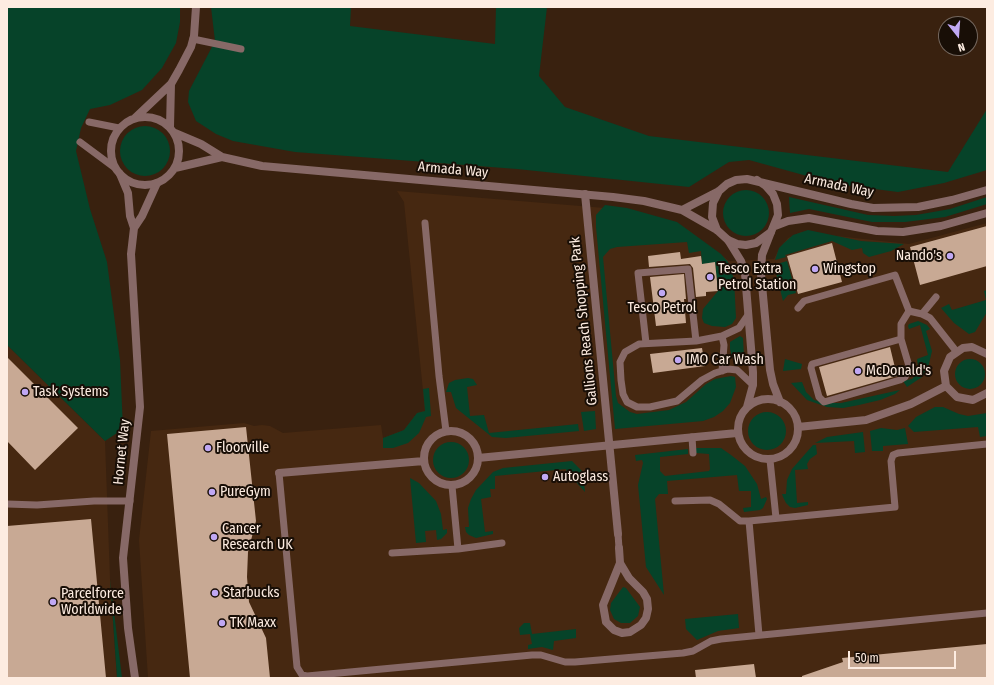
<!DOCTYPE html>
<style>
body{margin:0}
#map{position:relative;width:994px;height:685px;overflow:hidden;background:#39210f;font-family:"Fira Sans Condensed",sans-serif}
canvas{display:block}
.frame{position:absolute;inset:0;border:8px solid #fdece1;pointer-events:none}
.north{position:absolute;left:938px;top:16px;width:40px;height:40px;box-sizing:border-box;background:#180e06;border:1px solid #74675e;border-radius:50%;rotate:163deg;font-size:11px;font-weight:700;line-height:16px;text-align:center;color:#fdece1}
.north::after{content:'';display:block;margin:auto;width:14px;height:18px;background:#c0a8f4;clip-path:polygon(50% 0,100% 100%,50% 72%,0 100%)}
.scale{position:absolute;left:848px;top:651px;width:108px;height:18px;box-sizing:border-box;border:2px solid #fdece1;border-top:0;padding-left:5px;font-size:12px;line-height:14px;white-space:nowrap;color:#fdece1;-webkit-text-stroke:3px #180e06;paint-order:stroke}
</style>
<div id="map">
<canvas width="994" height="685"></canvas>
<div class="frame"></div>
<div class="north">N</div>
<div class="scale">50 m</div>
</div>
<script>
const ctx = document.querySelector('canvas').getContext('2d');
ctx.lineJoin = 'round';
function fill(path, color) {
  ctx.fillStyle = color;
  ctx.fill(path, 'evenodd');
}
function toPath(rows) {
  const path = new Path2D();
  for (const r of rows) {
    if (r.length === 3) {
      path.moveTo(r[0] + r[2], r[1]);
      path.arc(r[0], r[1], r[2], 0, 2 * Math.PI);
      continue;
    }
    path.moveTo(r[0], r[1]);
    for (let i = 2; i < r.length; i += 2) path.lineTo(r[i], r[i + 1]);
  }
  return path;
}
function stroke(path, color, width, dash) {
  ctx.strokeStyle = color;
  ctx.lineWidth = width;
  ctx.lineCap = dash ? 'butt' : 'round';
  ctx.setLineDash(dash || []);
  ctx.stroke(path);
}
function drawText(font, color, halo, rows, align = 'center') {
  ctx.font = font + ' "Fira Sans Condensed",sans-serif';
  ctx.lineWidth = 4;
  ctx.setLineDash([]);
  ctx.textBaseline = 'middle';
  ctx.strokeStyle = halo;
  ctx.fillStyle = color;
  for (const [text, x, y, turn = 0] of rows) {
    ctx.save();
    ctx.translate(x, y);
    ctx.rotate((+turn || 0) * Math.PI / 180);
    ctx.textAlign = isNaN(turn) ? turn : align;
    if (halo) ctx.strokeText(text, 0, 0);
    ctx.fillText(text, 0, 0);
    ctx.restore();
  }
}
fill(toPath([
 [397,191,605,208,688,230,729,261,774,259,779,249,788,238,801,232,909,244,987,223,987,678,148,678,139,540,151,431,244,423,254,426,262,425,270,426,283,433,381,425,383,438,404,430,417,413,425,411,404,202],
 [7,345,105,441,110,579,117,678,7,678]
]), '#462811');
fill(toPath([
 [7,7,180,7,180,22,176,43,162,68,142,90,110,105,90,109,81,128,76,151,90,209,107,262,120,360,123,429,105,441,7,345],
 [211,7,351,7,350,26,495,44,496,7,547,7,539,76,565,107,649,136,948,172,987,109,987,170,944,183,898,192,836,184,749,160,729,162,689,187,517,169,295,152,233,141,216,134,196,121,188,102,189,91,215,41],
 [145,151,25],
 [746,213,23],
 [789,197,868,215,894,216,916,215,950,209,987,197,987,204,945,217,905,222,872,222,809,209,790,213],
 [605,205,627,208,677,222,721,254,728,262,734,279,736,318,732,324,725,327,712,326,704,323,702,318,703,309,718,291,715,263,702,264,701,251,689,253,687,242,617,247,610,249,603,257,616,396,618,403,630,412,637,414,669,410,686,402,706,384,715,379,731,376,735,377,736,387,730,403,723,411,714,417,703,421,615,429,596,227,596,215],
 [808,230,861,241,904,244,891,251,869,257,863,253,862,248,852,250,832,241,785,255,786,257,775,260,779,248,784,243,793,235],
 [787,261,796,293,788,295,783,301,774,265],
 [987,290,987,312,975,332,969,334,954,323,941,308,949,304,952,310,986,300,984,291],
 [918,321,927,325,930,329,926,331,932,351,928,368,922,377,907,387,903,381,912,379,917,374,918,366,917,359,928,355,920,325,909,329,908,326,909,324],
 [740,336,743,338,744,357,741,358,732,357,730,349,730,342],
 [785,359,802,364,801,369,783,371],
 [970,374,15],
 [468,378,473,379,477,385,467,387,470,416,484,415,489,433,578,424,579,431,506,438,492,437,456,408,451,392,446,392,449,383,455,380],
 [802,382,806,392,814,400,825,403,841,403,900,390,895,394,880,400,859,405,843,408,827,407,807,400,791,383],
 [429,388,431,416,426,417,419,433,408,443,393,448,383,448,383,438,404,430,417,413,425,411,423,389],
 [935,407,943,407,959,414,968,416,987,413,987,436,980,437,978,427,914,432,908,426,916,417],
 [595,411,596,429,584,431,581,412],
 [767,431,19],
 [881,428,897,430,905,428,908,444,883,446,883,451,872,451,870,431],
 [863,432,865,452,855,453,854,441,815,443,827,437],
 [451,460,18],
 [813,445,816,445,817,454,810,459,807,464,808,469,795,470,797,503,808,502,808,505,795,508,790,507,786,503,783,497,782,494,786,494,787,480,792,469],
 [696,448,721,448,731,455,745,466,757,484,761,499,766,497,767,499,763,508,760,510,744,512,743,508,751,507,751,491,739,491,737,475,667,481,668,494,659,494,655,499,664,595,646,567,638,485,643,463,642,460,636,461,635,455,688,449,688,454,660,457,660,471,665,476,709,471,710,469,709,454,696,453],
 [572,461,583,472,585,492,575,481,568,478,566,469,495,476,495,489,490,489,491,497,481,499,485,532,493,531,493,534,476,538,469,535,466,532,465,527,469,527,468,508,471,499,476,490,493,472,503,468],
 [410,478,419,483,436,501,441,514,443,530,447,529,447,533,441,539,437,540,436,530,425,531,426,542,416,543],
 [110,579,122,678,117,678],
 [623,587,626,588,640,607,638,616,630,623,621,623,614,619,610,610,611,603],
 [738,614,739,628,718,631,697,640,686,629,685,619],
 [524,623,530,623,532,634,576,629,576,638,554,641,553,650,542,647,528,649,528,645,532,644,530,634,520,635,519,628]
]), '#064329');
fill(toPath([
 [987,226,987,266,920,285,910,247],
 [832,243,842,282,798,294,787,256],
 [680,252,681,259,701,256,702,264,715,262,718,291,706,292,706,296,696,297,693,268,690,264,649,267,648,256],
 [684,274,686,299,684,299,686,323,656,326,650,277],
 [890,347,897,376,827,396,819,367],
 [702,348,705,366,653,373,650,354],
 [7,357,78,428,35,470,7,441],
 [246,427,256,521,248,552,247,577,249,602,266,638,270,678,190,678,167,434],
 [91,519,106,678,7,678,7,526],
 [987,644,987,678,802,678,802,676,843,662,842,658],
 [754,664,756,678,696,678,695,670]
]), '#c8a994');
stroke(toPath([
 [193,39,241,49],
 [89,122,119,128],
 [80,142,115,168],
 [425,223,439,376,446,431],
 [798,308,804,301,895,275,909,311,922,314,930,318,956,351],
 [922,314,936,297],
 [748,315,739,328,722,336,696,341,639,344,625,352,620,362,621,380,623,394,627,402,637,407,650,407,677,401,702,380,715,373,728,369,737,370,753,385],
 [722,336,724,345,722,371],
 [901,339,812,364,811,368,819,397,824,402,900,380,905,377,909,366,901,339,901,324,909,311],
 [646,343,638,273,688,269,696,341],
 [692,437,693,453],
 [770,460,776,518],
 [279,473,297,667,302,675,307,676,532,655,541,655,565,662,575,662,683,653,693,651,711,641,721,639,987,613],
 [452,486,458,549],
 [675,501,710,500,719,504,740,521,749,521],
 [7,504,37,505,94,501,130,501],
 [618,534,619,548],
 [392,553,458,549,502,543],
 [759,635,749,521,895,507,891,461,893,455,898,453,987,444]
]), '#876967', 7);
stroke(toPath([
 [120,174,128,193,130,216,134,228],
 [585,194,618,534],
 [771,232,762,255,761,274,770,370,773,384,780,402],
 [728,240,741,261,745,274,753,372,753,385,747,407],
 [987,354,972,347,963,348,950,357,944,371,946,386,957,397,973,400,987,393],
 [768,429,30],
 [798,427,866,420,911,404,946,386],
 [451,458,27],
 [478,458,737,433],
 [279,473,424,461],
 [619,548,620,563,629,578,643,592,647,599,648,609,646,618,641,625,630,632,622,633,614,630,606,622,603,605,620,563],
 [135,678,128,628,123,558,140,407,131,254,134,228,142,216,157,183]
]), '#876967', 8);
stroke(toPath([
 [145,151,34],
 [135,118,171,84,179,70,191,47,194,36,196,7],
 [170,127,171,84],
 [175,133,201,144,222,157,262,166,613,197,644,201,682,210,717,230,728,240,737,244,746,245,756,243,771,232,778,215,777,204,773,194,766,186,757,180],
 [175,168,222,157],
 [682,210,719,191,727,184,736,180,747,179,851,204,873,208,918,207,952,200,987,190],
 [775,226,788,221,809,218,877,231,903,232,941,226,987,213],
 [717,230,712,217,713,203,719,191]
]), '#876967', 8);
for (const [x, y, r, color] of [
 [950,256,4,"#c0a8f4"],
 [815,269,4,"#c0a8f4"],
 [710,277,4,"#c0a8f4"],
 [662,293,4,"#c0a8f4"],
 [678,360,4,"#c0a8f4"],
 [858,371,4,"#c0a8f4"],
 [25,392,4,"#c0a8f4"],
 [208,448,4,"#c0a8f4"],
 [545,477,4,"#c0a8f4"],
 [212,492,4,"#c0a8f4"],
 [214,537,4,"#c0a8f4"],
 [215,593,4,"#c0a8f4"],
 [53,602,4,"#c0a8f4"],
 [222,623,4,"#c0a8f4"]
]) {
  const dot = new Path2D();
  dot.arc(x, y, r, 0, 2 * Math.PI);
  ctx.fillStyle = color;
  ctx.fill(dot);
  stroke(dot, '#180e06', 1.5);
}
drawText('14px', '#fdece1', '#180e06', [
 ["Armada Way",453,170,5],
 ["Armada Way",839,186,12],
 ["Gallions Reach Shopping Park",584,321,-96],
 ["Hornet Way",122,452,-84]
]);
drawText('14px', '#fdece1', '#180e06', [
 ["Nando's",942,256,"right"],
 ["Tesco Extra",718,269],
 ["Petrol Station",718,285],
 ["Wingstop",823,269],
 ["Tesco Petrol",662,308,"center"],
 ["IMO Car Wash",686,360],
 ["McDonald's",866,371],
 ["Task Systems",33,392],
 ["Floorville",216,448],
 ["Autoglass",553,477],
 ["PureGym",220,492],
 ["Cancer",222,529],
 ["Research UK",222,545],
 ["Starbucks",223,593],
 ["Parcelforce",61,594],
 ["Worldwide",61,610],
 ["TK Maxx",230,623]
], 'left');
</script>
